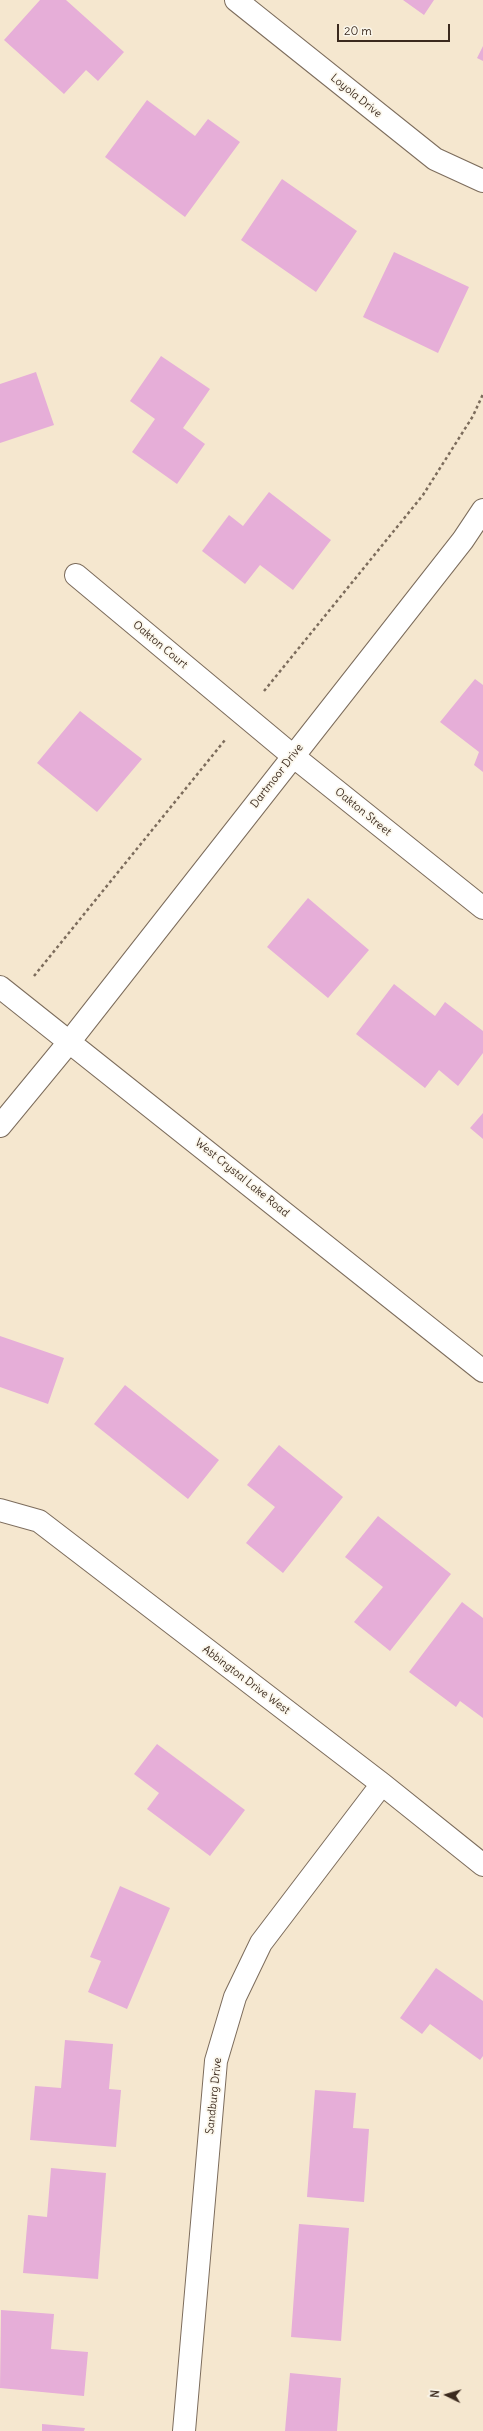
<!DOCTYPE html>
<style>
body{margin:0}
#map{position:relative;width:483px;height:2431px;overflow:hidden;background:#f5e7cf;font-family:Delius,sans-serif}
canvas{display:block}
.north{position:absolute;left:427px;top:2375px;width:40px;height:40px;-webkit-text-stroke:3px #fbf7ec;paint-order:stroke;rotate:275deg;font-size:11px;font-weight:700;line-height:16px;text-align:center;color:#3b2a1e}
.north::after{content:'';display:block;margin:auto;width:14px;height:18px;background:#3b2a1e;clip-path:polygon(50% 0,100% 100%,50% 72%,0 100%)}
.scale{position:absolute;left:337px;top:24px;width:113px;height:18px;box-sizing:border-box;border:2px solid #3b2a1e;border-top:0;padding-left:5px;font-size:12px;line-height:14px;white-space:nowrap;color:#3b2a1e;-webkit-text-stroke:3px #fbf7ec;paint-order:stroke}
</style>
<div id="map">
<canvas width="483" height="2431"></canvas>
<div class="north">N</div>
<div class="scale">20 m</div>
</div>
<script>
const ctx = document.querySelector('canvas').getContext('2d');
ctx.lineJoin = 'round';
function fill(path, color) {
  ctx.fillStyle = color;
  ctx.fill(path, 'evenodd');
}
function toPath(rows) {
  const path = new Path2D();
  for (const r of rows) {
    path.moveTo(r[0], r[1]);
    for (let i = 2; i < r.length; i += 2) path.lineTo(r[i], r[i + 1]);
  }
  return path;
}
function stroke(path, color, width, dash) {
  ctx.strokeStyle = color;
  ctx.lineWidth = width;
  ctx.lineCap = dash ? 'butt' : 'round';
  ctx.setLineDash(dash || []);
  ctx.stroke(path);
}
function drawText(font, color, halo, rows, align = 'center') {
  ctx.font = font + ' Delius,sans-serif';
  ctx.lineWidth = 3.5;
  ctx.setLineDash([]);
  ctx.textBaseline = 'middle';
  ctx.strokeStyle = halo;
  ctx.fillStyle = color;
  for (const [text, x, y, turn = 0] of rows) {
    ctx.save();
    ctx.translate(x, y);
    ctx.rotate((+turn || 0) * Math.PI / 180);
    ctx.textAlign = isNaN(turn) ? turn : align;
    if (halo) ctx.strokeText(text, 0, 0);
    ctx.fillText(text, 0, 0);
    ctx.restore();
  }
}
fill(toPath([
 [40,0,66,0,124,52,98,81,86,70,64,94,4,40],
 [403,0,434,0,424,15],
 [483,46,483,61,477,58],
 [147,100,195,136,208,119,240,142,185,217,105,157],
 [282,179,357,231,316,292,241,240],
 [394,252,469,287,438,353,363,317],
 [161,356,210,389,183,428,205,444,177,484,132,452,155,419,130,401],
 [36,372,54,425,0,443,0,384],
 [269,492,331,540,293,590,260,565,245,584,202,551,229,515,243,526],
 [475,679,483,685,483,772,474,765,479,752,440,722],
 [80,711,142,759,97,812,37,763],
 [308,898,369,950,328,998,267,947],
 [394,984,435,1016,445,1002,483,1031,483,1053,458,1086,439,1070,425,1088,356,1034],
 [483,1113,483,1139,470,1128],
 [0,1336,64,1358,48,1404,0,1387],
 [125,1385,219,1460,188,1499,94,1424],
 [279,1445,343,1497,283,1573,246,1543,275,1507,247,1485],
 [378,1516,451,1574,390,1651,354,1622,383,1587,345,1557],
 [462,1602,483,1618,483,1718,460,1701,456,1707,409,1672],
 [157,1744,245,1810,210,1856,147,1809,159,1793,134,1774],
 [120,1886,170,1908,127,2009,88,1992,101,1961,90,1957],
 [436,1968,483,2001,483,2056,480,2060,430,2024,422,2034,400,2018],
 [65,2040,113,2044,109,2089,121,2090,116,2147,30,2140,35,2086,61,2088],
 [315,2090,356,2093,353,2128,369,2129,364,2202,307,2197],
 [51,2168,106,2173,98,2279,23,2273,28,2215,47,2217],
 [299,2224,349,2228,341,2341,291,2337],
 [1,2310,54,2314,51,2349,88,2352,84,2396,0,2388],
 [290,2373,341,2378,337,2431,285,2431],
 [42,2424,85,2428,84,2431,42,2431]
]), '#e6aed8');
const minor = toPath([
 [236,0,435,159,483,181],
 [76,575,293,756,483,908],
 [0,987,483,1371],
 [0,1126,70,1041,463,540,483,510],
 [0,1510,39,1521,382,1784,483,1865],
 [184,2431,216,2061,235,1997,261,1943,382,1784]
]);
stroke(minor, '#7c6c5c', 24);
stroke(toPath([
 [264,691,423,495,473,416,483,394],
 [34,976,225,740]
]), '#7c6c5c', 2.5, [3, 3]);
stroke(minor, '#fff', 22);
drawText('11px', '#3b2a1e', '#fbf7ec', [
 ["Loyola Drive",356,96,39],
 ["Oakton Court",160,645,40],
 ["Dartmoor Drive",277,776,-52],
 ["Oakton Street",363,812,39],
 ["West Crystal Lake Road",242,1178,39],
 ["Abbington Drive West",246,1680,37],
 ["Sandburg Drive",214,2096,-84]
]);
</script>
